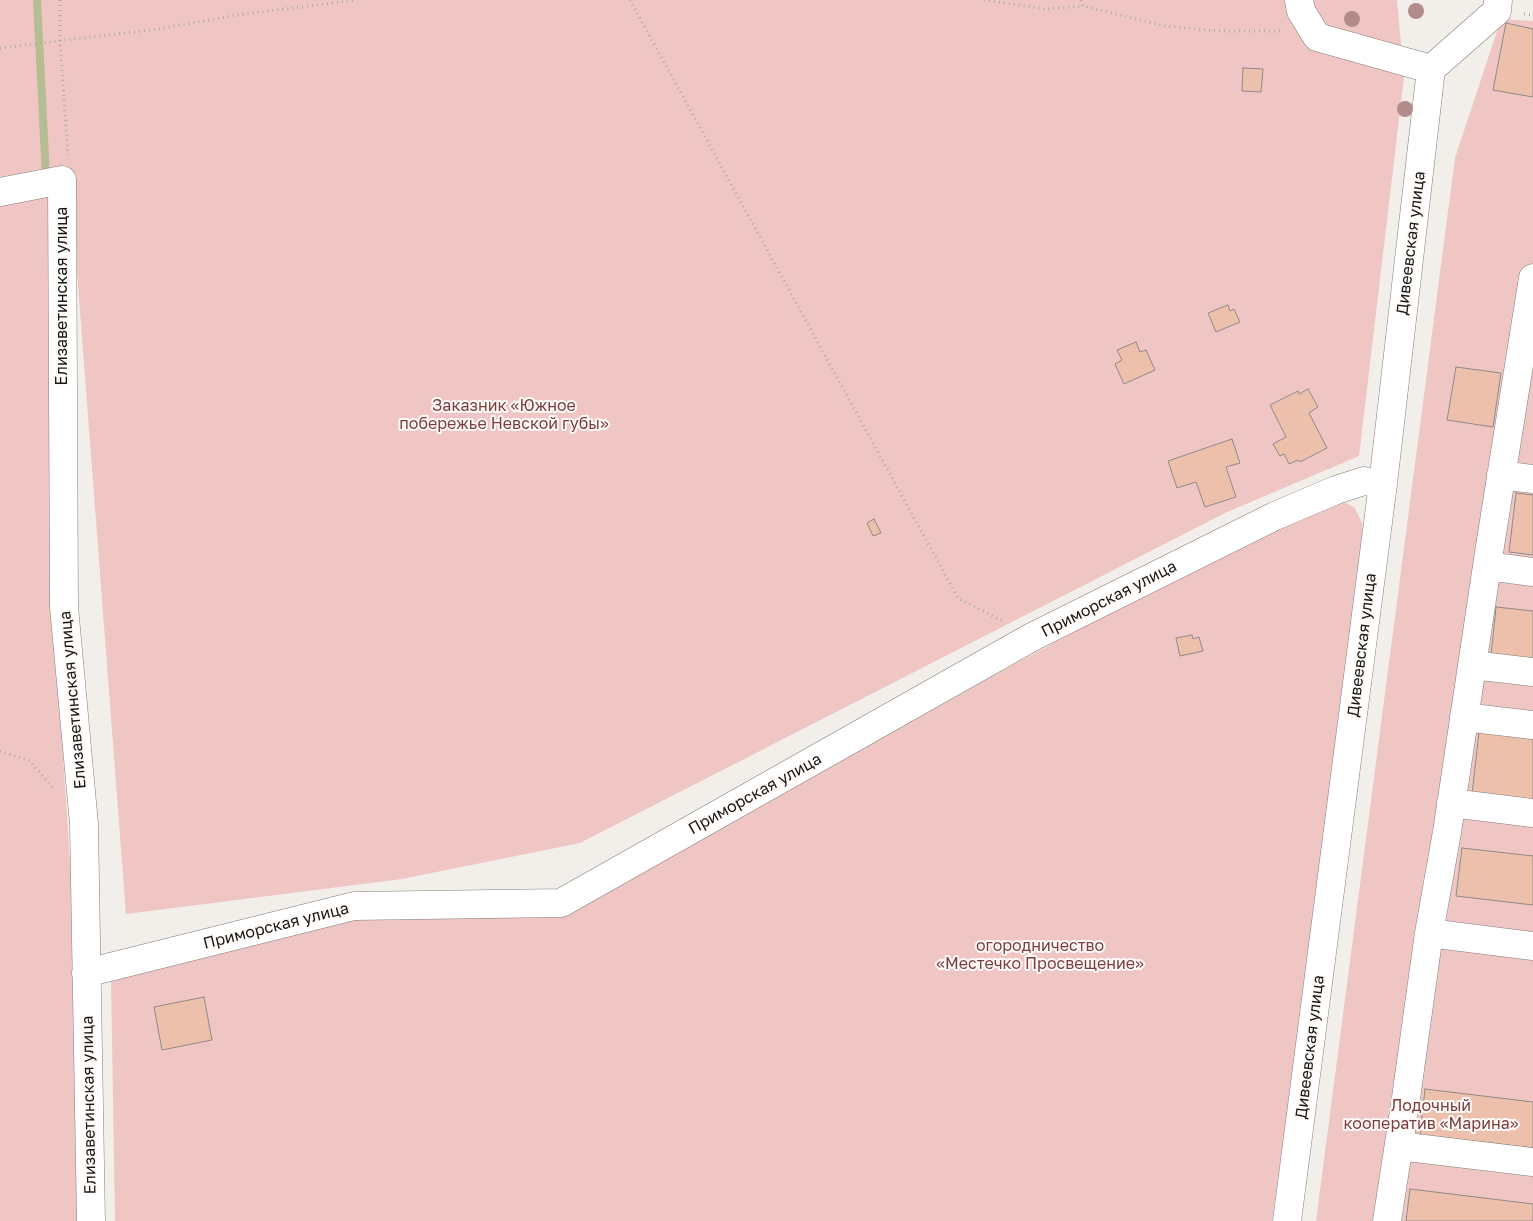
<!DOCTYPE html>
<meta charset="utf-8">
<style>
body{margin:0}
canvas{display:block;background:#f2eee9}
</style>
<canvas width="1533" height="1221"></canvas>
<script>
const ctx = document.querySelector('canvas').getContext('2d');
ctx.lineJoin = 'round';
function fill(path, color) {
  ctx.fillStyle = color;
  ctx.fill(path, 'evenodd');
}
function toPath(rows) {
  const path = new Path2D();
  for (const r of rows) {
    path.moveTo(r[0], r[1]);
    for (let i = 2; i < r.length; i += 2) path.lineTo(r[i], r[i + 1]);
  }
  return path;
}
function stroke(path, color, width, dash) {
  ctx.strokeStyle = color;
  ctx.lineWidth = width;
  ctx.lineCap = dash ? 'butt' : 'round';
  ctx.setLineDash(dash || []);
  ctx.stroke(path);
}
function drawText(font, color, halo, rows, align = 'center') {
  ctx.font = font + ' "Golos Text",sans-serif';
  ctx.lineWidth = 4;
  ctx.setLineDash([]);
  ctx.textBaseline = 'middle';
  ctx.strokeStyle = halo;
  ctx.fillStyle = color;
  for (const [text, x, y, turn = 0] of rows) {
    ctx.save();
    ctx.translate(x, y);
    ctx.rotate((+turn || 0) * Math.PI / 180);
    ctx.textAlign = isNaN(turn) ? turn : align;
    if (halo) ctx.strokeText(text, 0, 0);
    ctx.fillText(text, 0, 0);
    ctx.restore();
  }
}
fill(toPath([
 [0,0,1397,0,1404,77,1359,456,1225,513,580,843,402,879,126,914,69,167,0,180],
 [1501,19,1533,21,1533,1221,1316,1221,1455,158],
 [54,190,53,602,79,999,79,1221,0,1221,0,201],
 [1333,501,1346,503,1355,508,1362,523,1365,550,1272,1221,115,1221,111,977,353,918,556,916,1022,660,1277,523]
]), '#efc6c4');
stroke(toPath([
 [37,0,46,177]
]), '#b6bd93', 8);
const building = toPath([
 [1506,23,1533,29,1533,97,1493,90,1506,23],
 [1243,68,1263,69,1261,92,1242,91,1243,68],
 [1228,305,1230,311,1234,309,1240,322,1216,332,1208,313,1228,305],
 [1136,342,1140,352,1146,350,1155,370,1124,384,1115,364,1122,360,1117,350,1136,342],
 [1456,367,1501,373,1493,427,1447,420,1456,367],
 [1308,389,1318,407,1309,413,1327,448,1300,462,1298,460,1289,464,1284,454,1280,456,1273,444,1286,437,1270,405,1298,391,1299,394,1308,389],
 [1232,439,1240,463,1226,467,1236,497,1205,507,1196,482,1177,488,1168,461,1232,439],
 [1516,493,1533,495,1533,555,1509,552,1516,493],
 [874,519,881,533,873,536,867,523,874,519],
 [1496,607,1533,611,1533,661,1491,656,1496,607],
 [1192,635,1193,639,1199,637,1203,651,1180,656,1176,638,1192,635],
 [1479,732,1533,739,1533,801,1472,794,1479,732],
 [1462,848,1533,856,1533,905,1456,896,1462,848],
 [204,997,212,1040,162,1050,154,1007,204,997],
 [1425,1089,1533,1102,1533,1148,1420,1135,1425,1089],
 [1410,1189,1533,1204,1533,1221,1406,1221,1410,1189]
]);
fill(building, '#edc0ac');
stroke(building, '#908a88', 1);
const minor = toPath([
 [1299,0,1301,11,1317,37,1431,69],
 [1431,69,1497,11,1498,0],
 [0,192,62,180,64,607,84,824,91,1221],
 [1501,475,1533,479],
 [1487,566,1533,572],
 [1472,665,1533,672],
 [1464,717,1533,725],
 [1451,803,1533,813],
 [1429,933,1533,946],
 [86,973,354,906,561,903,1032,637,1275,516,1336,490,1364,481,1383,484],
 [1399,1146,1533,1162],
 [1287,1221,1383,484,1431,69],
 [1387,1221,1405,1105,1429,933,1447,832,1490,546,1533,278]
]);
stroke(minor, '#837f7b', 29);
stroke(toPath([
 [60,0,60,41,68,155],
 [630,0,958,598,1004,622],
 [984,0,1045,9,1083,6],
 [1081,0,1083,6,1165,26,1219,31,1281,31],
 [1524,14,1533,15],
 [0,48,159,29,237,15,356,0],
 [0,751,30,761,53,788]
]), '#afaca8', 3, [1, 4]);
stroke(minor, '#fff', 28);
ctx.fillStyle = '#b18c8a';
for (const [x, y] of [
 [1416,11],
 [1352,19],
 [1405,109]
]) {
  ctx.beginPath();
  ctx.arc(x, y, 8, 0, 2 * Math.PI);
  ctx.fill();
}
drawText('16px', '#191816', '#fffbf8', [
 ["Дивеевская улица",1411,243,-83],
 ["Елизаветинская улица",62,296,-90],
 ["Приморская улица",1109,599,-27],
 ["Дивеевская улица",1362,645,-83],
 ["Елизаветинская улица",73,700,-95],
 ["Приморская улица",755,794,-29],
 ["Приморская улица",276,926,-14],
 ["Дивеевская улица",1310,1047,-83],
 ["Елизаветинская улица",89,1105,-91]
]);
drawText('16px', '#7c3c3c', '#fffbf8', [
 ["Заказник «Южное",504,406],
 ["побережье Невской губы»",504,424],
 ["огородничество",1040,946],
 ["«Местечко Просвещение»",1040,964],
 ["Лодочный",1431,1106],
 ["кооператив «Марина»",1431,1124]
]);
</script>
